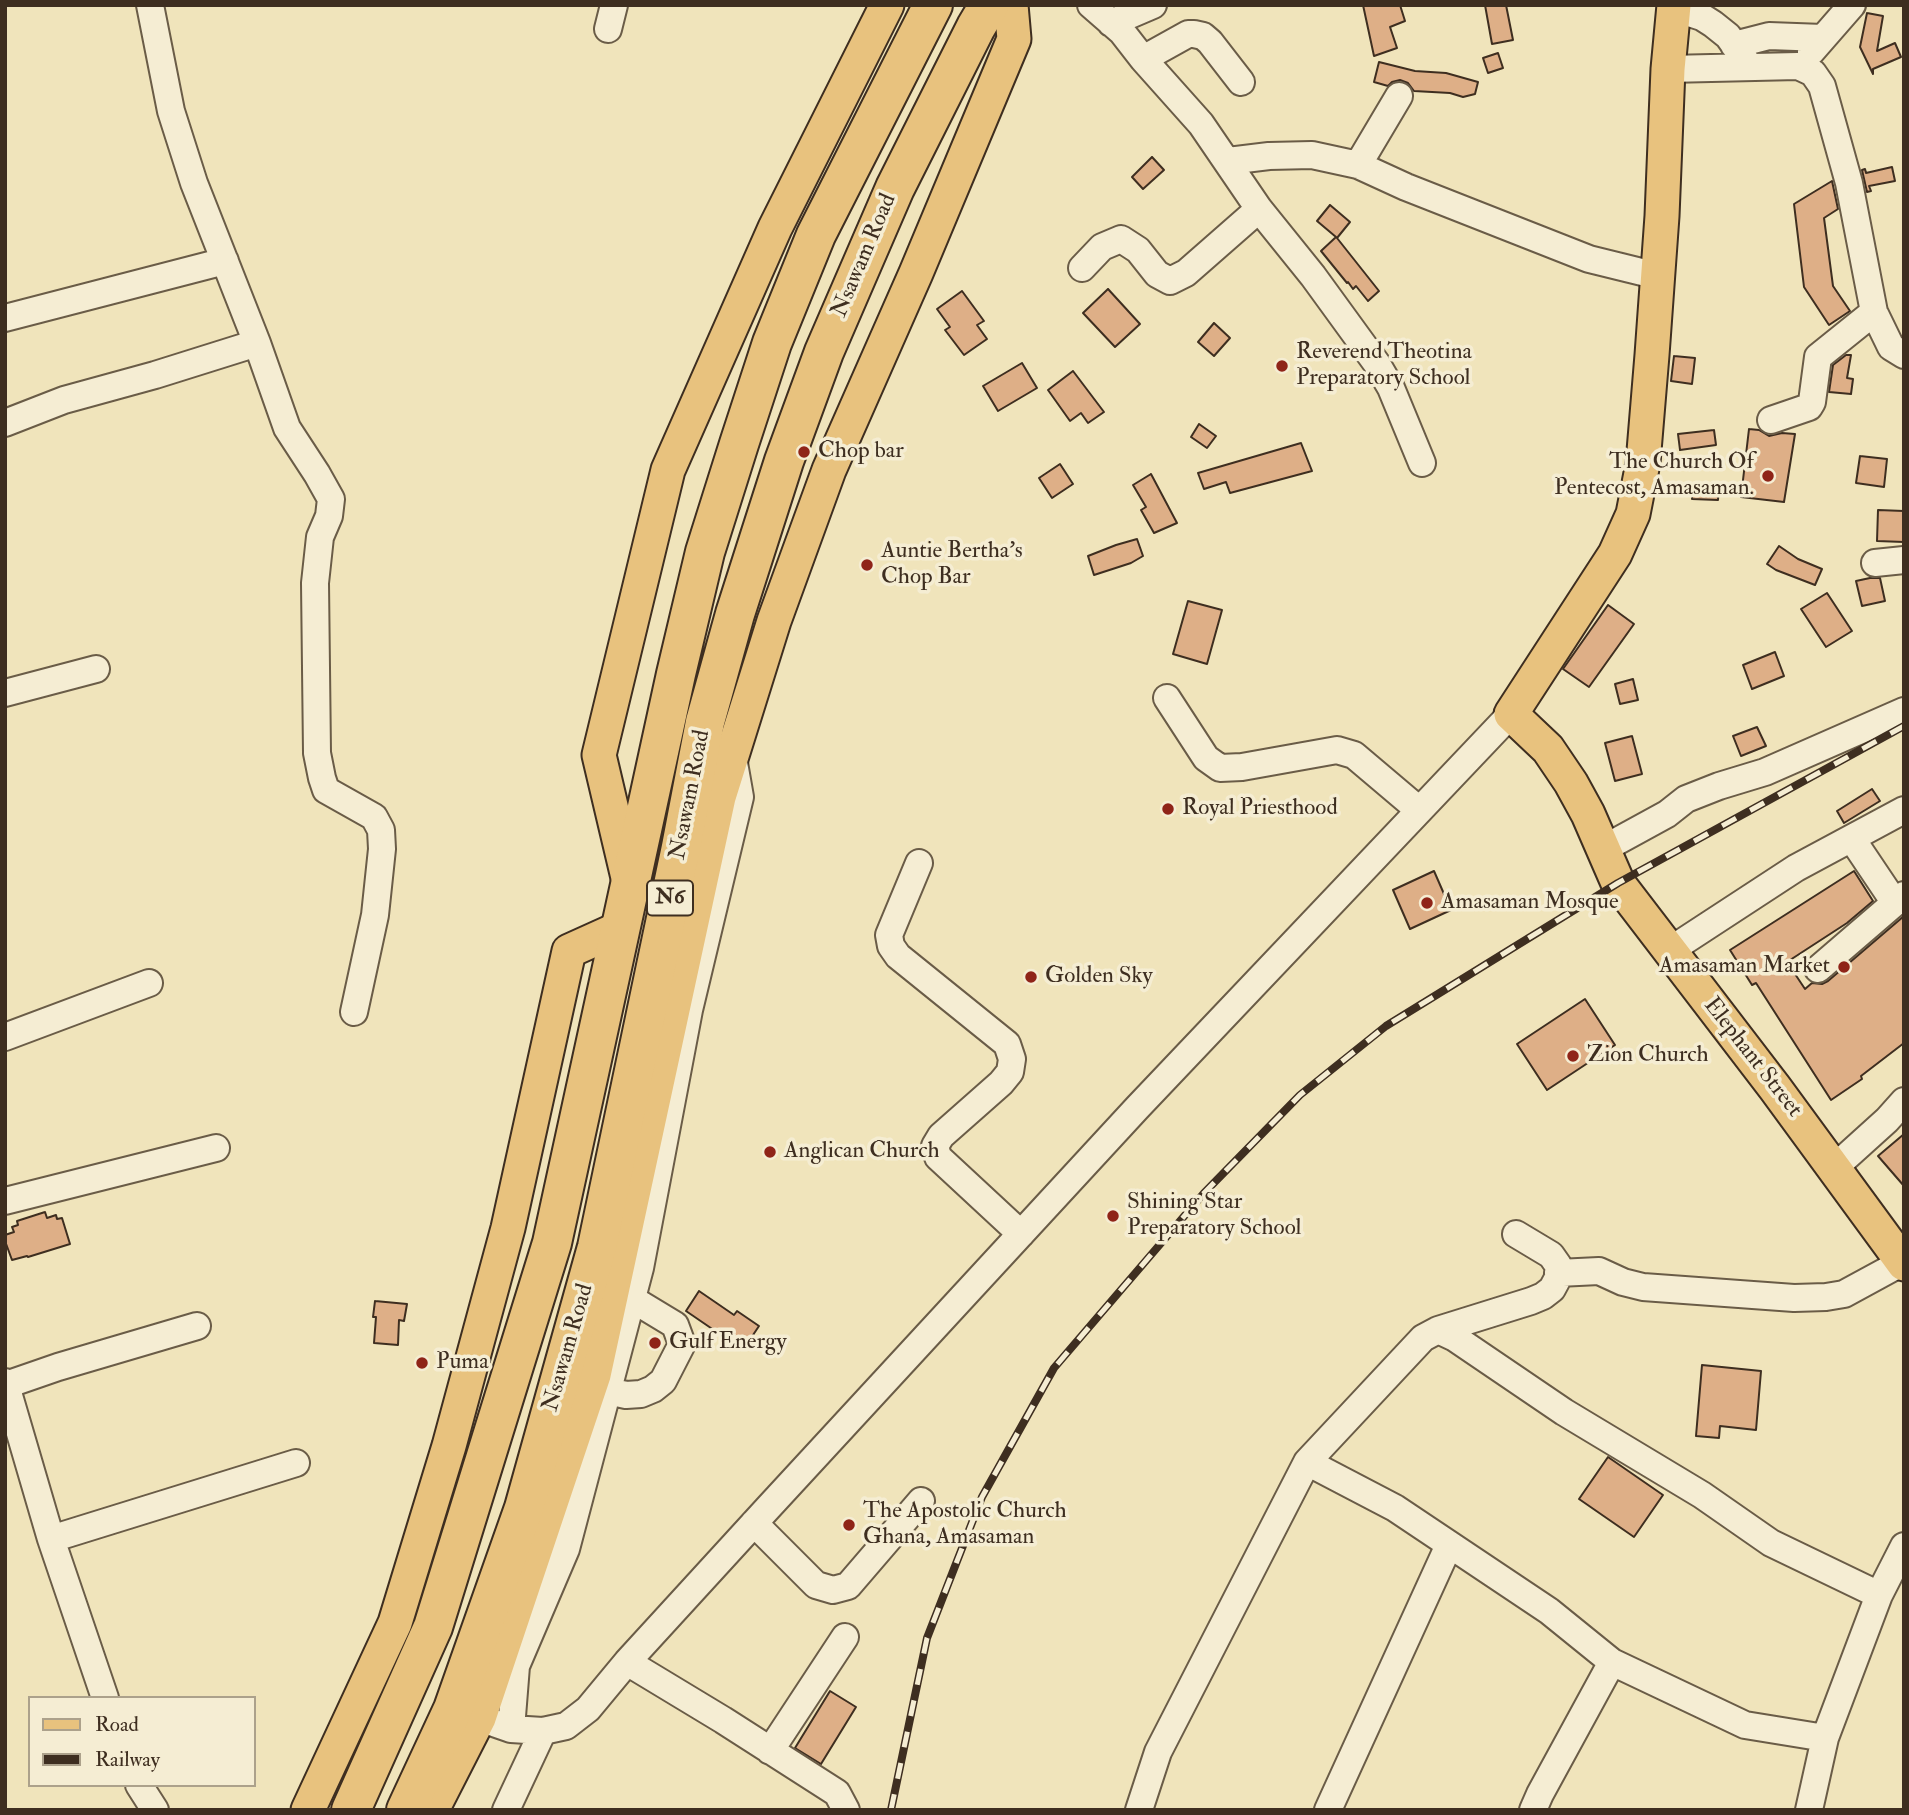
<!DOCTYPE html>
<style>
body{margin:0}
#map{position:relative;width:1909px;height:1815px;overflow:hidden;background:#f0e4bb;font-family:"IM FELL Double Pica",serif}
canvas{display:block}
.frame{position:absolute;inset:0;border:7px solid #3e2e20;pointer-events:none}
.legend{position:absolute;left:28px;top:1696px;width:228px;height:91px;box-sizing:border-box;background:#f5edd3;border:2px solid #aca18b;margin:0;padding:9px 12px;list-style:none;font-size:21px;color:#3e2e20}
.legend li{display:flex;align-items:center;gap:14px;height:35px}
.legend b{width:35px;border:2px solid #aca18b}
</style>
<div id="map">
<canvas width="1909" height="1815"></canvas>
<div class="frame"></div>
<ul class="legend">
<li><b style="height:9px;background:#e8c27e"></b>Road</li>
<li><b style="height:9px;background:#3e2e20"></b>Railway</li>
</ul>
</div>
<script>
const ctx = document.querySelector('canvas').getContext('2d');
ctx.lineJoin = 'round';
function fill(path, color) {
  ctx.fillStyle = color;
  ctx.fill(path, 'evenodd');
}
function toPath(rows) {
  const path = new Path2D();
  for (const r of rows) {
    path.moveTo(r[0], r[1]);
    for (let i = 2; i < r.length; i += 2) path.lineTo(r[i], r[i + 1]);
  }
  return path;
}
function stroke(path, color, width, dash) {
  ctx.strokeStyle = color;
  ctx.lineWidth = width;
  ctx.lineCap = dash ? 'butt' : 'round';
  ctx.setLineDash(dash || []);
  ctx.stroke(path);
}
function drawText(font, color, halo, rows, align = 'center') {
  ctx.font = font + ' "IM FELL Double Pica",serif';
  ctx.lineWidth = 7;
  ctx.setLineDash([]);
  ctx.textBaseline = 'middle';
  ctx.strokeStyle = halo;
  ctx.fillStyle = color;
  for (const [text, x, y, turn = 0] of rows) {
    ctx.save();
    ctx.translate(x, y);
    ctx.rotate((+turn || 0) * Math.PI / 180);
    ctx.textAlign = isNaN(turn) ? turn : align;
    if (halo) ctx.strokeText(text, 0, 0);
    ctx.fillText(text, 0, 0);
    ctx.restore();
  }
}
const building = toPath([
 [1363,5,1400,5,1405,21,1390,27,1397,48,1374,56,1363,5],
 [1485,5,1506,5,1513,40,1492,44,1485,5],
 [1867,13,1883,16,1877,51,1895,43,1901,57,1873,69,1873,74,1860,47,1867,13],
 [1498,53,1503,68,1488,73,1483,58,1498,53],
 [1379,62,1415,71,1446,73,1478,82,1475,94,1463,97,1450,93,1414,91,1408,83,1400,80,1392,82,1388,86,1374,82,1379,62],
 [1152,157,1164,170,1143,189,1132,177,1152,157],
 [1892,167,1895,181,1869,186,1871,191,1867,192,1862,170,1865,169,1866,173,1892,167],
 [1832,181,1838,209,1824,218,1833,286,1850,311,1829,325,1804,287,1794,204,1832,181],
 [1330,205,1350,222,1337,238,1379,291,1368,301,1356,286,1353,289,1348,282,1347,283,1321,251,1336,237,1317,221,1330,205],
 [1108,289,1140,324,1115,347,1083,313,1108,289],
 [962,291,984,321,977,325,987,339,964,355,945,330,950,327,937,309,962,291],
 [1214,323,1230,338,1214,356,1198,342,1214,323],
 [1846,355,1851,355,1847,378,1853,379,1851,394,1829,392,1833,365,1846,355],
 [1674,356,1695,358,1692,384,1671,381,1674,356],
 [1022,363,1037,388,998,411,983,386,1022,363],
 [1073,371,1104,412,1088,423,1081,413,1070,421,1048,390,1073,371],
 [1199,424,1216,436,1207,448,1191,437,1199,424],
 [1749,429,1759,430,1769,436,1782,433,1795,434,1784,502,1741,497,1749,429],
 [1714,430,1716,445,1680,450,1678,434,1714,430],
 [1301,443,1312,471,1230,493,1226,482,1204,489,1198,473,1301,443],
 [1860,456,1887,459,1884,487,1856,483,1860,456],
 [1060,464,1073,484,1052,498,1039,478,1060,464],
 [1151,474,1177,523,1154,533,1141,510,1146,507,1133,485,1151,474],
 [1693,483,1719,484,1718,500,1692,499,1693,483],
 [1878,510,1904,511,1904,542,1877,541,1878,510],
 [1137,539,1143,556,1131,563,1094,575,1088,556,1116,545,1137,539],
 [1779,546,1798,559,1822,569,1815,585,1776,570,1767,564,1779,546],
 [1870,578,1880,578,1885,601,1862,606,1856,581,1870,578],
 [1827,593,1852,631,1826,647,1801,609,1827,593],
 [1188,601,1222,610,1207,664,1173,654,1188,601],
 [1608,605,1634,624,1589,687,1563,669,1608,605],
 [1775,652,1784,676,1752,689,1743,665,1775,652],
 [1633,679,1638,700,1620,704,1615,684,1633,679],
 [1757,727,1766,746,1741,756,1733,736,1757,727],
 [1632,736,1642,774,1615,781,1605,743,1632,736],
 [1872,789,1880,801,1844,823,1837,811,1872,789],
 [1434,871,1451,910,1410,929,1393,890,1434,871],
 [1854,871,1873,901,1847,923,1787,962,1805,989,1812,983,1822,984,1828,981,1904,916,1904,1043,1861,1076,1862,1079,1831,1100,1756,983,1752,985,1730,950,1854,871],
 [1585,999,1615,1045,1547,1090,1517,1044,1585,999],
 [1904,1134,1904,1186,1878,1156,1904,1134],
 [45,1212,47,1218,56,1215,57,1219,62,1218,70,1244,28,1257,27,1256,12,1260,5,1241,5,1235,14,1232,12,1227,18,1225,17,1221,45,1212],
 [699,1291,734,1315,737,1311,759,1326,743,1350,686,1311,699,1291],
 [375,1301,407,1304,404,1321,399,1320,398,1345,374,1343,376,1317,373,1317,375,1301],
 [1702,1365,1761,1371,1756,1430,1720,1426,1719,1438,1696,1436,1702,1365],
 [1608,1457,1663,1495,1634,1537,1579,1499,1608,1457],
 [830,1691,856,1707,821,1764,795,1748,830,1691]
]);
fill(building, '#deaf87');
stroke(building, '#3e2e20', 2);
const minor = toPath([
 [150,5,171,111,194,183,257,343,287,428,317,474,331,499,329,516,320,537,315,583,317,753,322,778,326,790,374,817,381,830,382,849,375,915,354,1012],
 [1091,5,1122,32,1143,59,1201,124,1259,209,1313,276,1377,364,1391,388,1422,463],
 [1674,8,1702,17,1713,24,1728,36,1750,67],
 [1111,23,1153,5],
 [608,29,614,5],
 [1734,45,1769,36,1823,38],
 [1811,52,1852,5],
 [1143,59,1188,34,1194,34,1203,36,1210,42,1241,82],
 [1668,69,1798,66,1813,73,1822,86,1849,183,1874,312,1891,347,1904,355],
 [1228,161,1269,156,1312,155,1358,165,1406,187,1589,259,1658,276],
 [1358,165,1399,96],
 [1082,268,1102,247,1121,239,1138,250,1157,274,1170,281,1186,273,1259,209],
 [5,318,225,261],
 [1771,420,1809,407,1812,402,1818,357,1874,312],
 [5,423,64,400,155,375,257,343],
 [1875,563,1904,560],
 [5,693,96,669],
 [1167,698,1206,758,1220,768,1242,767,1337,750,1354,755,1419,810],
 [1852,839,1895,903],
 [1603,849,1667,814,1686,799,1719,786,1765,772,1904,711],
 [919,863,889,935,891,946,898,956,1007,1044,1012,1059,1010,1072,1001,1083,941,1136,935,1146,938,1157,1021,1234],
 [1669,951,1796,868,1904,810],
 [1818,969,1904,895],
 [5,1037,149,983],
 [1835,1167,1887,1120,1904,1101],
 [5,1201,216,1148],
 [1558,1273,1599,1271,1623,1282,1643,1287,1794,1298,1826,1297,1844,1294,1903,1262],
 [1438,1330,1455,1338,1564,1412,1702,1495,1771,1543,1879,1595],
 [5,1382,51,1539,105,1698],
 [6,1385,58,1367,197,1326],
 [608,1391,626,1395,641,1394,653,1389,663,1381,682,1344,675,1325,632,1299],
 [1307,1462,1395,1508,1549,1611,1612,1662,1745,1725,1825,1738],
 [754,1523,816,1585,833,1590,848,1586,921,1501],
 [51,1539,296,1463],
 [627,1662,723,1720,837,1793,846,1810],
 [462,1712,511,1729,543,1731,566,1726,588,1709,627,1662,767,1509,1137,1108,1511,714],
 [511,1729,516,1666,566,1549,640,1268,689,1010,740,797,733,757],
 [770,1751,845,1637],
 [139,1785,155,1810],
 [506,1810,543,1731],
 [1139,1810,1158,1752,1307,1462,1423,1338,1438,1330,1531,1301,1543,1296,1552,1289,1559,1276,1558,1265,1551,1255,1516,1234],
 [1328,1810,1449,1545],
 [1533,1810,1540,1794,1612,1662],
 [1809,1810,1825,1738,1879,1595,1904,1546]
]);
const major = toPath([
 [1674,5,1668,69,1662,216,1652,355,1643,463,1633,514,1615,554,1511,714,1548,749,1571,783,1588,814,1618,883,1775,1088,1904,1264],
 [629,882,599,755,668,470,775,228,887,5],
 [308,1810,395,1623,449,1446,508,1228,569,951,620,928],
 [432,1810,479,1718,594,1375,719,797,774,621,829,470,916,273,1014,39,1011,5]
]);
const highway = toPath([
 [351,1810,433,1627,552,1243,676,674,705,552,739,444,772,343,816,235,933,5],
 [406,1810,453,1709,524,1508,597,1247,681,847,705,722,735,614,784,461,824,352,895,188,976,27,989,5]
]);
stroke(minor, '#6a5c47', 30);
stroke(major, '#3e2e20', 37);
stroke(highway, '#3e2e20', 42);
stroke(minor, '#f5edd3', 26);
stroke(major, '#e8c27e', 33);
stroke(highway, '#e8c27e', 38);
const rail = toPath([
 [891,1810,927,1638,982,1497,1054,1368,1204,1193,1300,1095,1386,1026,1618,883,1904,726]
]);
stroke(rail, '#3e2e20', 8);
stroke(rail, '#f5edd3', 5, [16]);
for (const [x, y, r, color] of [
 [1282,366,7,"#8f2418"],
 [804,452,7,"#8f2418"],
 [1768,476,7,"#8f2418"],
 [867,565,7,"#8f2418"],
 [1168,809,7,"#8f2418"],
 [1427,903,7,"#8f2418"],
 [1844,967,7,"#8f2418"],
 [1031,977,7,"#8f2418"],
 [1573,1056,7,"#8f2418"],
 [770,1152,7,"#8f2418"],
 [1113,1216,7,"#8f2418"],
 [655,1343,7,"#8f2418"],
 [422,1363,7,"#8f2418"],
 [849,1525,7,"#8f2418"]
]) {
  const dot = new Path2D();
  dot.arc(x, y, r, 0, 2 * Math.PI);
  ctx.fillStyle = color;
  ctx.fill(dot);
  stroke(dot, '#f5edd3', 2.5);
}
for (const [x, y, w] of [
 [670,898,46]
]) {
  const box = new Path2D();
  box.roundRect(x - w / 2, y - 17.5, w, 35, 5);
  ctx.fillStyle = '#f5edd3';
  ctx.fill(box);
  stroke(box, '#3e2e20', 2);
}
drawText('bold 21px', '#3e2e20', null, [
 ["N6",670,898]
]);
drawText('23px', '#3e2e20', '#f5edd3', [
 ["Nsawam Road",865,256,-67],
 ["Nsawam Road",691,795,-79],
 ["Elephant Street",1752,1058,52],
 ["Nsawam Road",569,1348,-74]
]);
drawText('23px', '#3e2e20', '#f5edd3', [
 ["Reverend Theotina",1296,353],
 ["Preparatory School",1296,379],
 ["Chop bar",818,452],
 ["The Church Of",1754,463,"right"],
 ["Pentecost, Amasaman.",1754,489,"right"],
 ["Auntie Bertha's",881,552],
 ["Chop Bar",881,578],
 ["Royal Priesthood",1182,809],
 ["Amasaman Mosque",1441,903],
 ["Amasaman Market",1830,967,"right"],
 ["Golden Sky",1045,977],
 ["Zion Church",1587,1056],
 ["Anglican Church",784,1152],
 ["Shining Star",1127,1203],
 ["Preparatory School",1127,1229],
 ["Gulf Energy",669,1343],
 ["Puma",436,1363],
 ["The Apostolic Church",863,1512],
 ["Ghana, Amasaman",863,1538]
], 'left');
</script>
